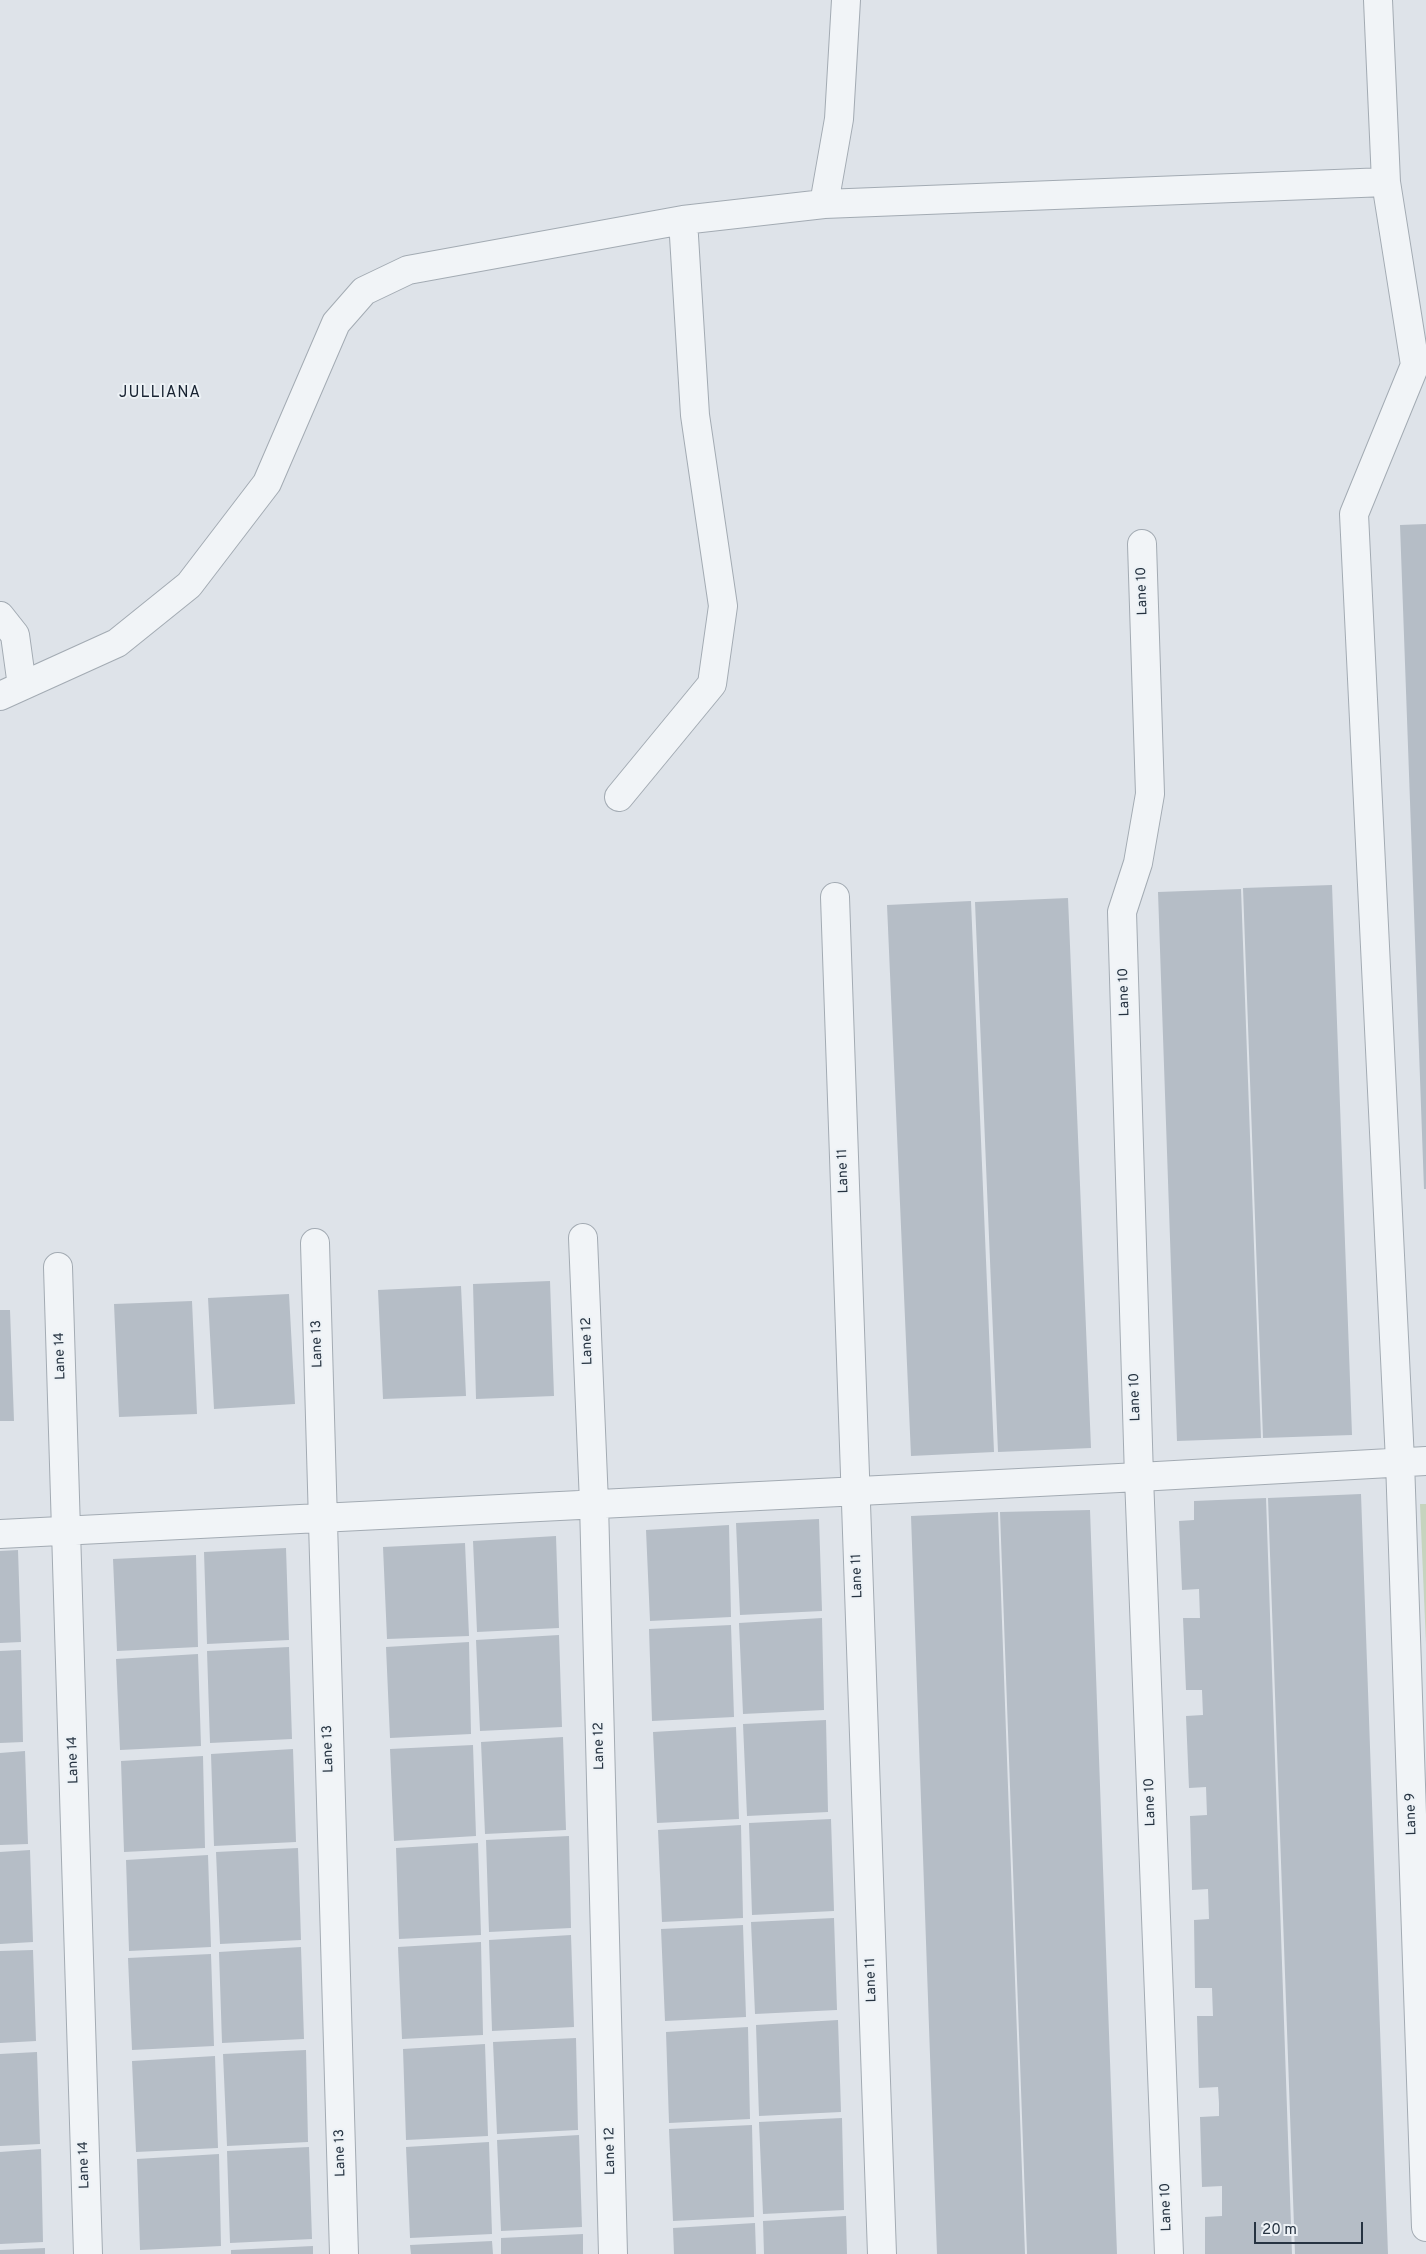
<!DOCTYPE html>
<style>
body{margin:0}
#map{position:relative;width:1426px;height:2254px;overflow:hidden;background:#dee3e9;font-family:Overpass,sans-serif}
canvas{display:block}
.scale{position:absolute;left:1254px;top:2222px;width:109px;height:22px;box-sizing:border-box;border:2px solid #263341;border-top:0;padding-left:6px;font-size:15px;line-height:18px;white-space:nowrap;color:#263341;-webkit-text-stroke:4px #edf2f6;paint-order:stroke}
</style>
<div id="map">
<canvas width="1426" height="2254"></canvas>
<div class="scale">20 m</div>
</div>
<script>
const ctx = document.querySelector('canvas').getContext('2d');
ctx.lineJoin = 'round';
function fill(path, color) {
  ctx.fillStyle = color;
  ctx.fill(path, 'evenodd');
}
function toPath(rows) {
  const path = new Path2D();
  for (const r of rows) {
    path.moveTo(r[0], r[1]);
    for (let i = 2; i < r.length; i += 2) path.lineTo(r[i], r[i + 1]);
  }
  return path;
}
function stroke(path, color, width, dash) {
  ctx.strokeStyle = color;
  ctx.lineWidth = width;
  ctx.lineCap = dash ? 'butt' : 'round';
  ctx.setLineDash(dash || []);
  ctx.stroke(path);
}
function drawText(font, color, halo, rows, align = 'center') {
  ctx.font = font + ' Overpass,sans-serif';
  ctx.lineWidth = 4;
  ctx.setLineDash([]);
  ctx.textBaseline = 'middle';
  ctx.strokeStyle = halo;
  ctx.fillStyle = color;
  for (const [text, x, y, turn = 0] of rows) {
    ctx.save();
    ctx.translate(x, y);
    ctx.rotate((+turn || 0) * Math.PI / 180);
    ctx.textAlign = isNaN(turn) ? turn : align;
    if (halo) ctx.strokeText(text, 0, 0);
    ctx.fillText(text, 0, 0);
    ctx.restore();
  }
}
fill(toPath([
 [1420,1504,1426,1504,1426,1644]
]), '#c6d4be');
fill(toPath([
 [1426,524,1426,1189,1424,1189,1400,525],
 [1332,885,1352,1435,1263,1438,1243,888],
 [1241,889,1261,1438,1177,1441,1158,892],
 [1068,898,1091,1448,998,1452,975,902],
 [971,901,994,1452,911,1456,887,905],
 [550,1281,554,1396,476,1399,473,1284],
 [461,1286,466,1396,383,1399,378,1290],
 [289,1294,295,1404,214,1409,208,1298],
 [192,1301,197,1414,119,1417,114,1304],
 [0,1310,10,1310,14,1421,0,1421],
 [1361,1494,1388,2254,1295,2254,1268,1498],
 [1266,1498,1292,2254,1205,2254,1205,2217,1222,2216,1222,2186,1202,2187,1200,2117,1219,2116,1219,2103,1218,2087,1199,2088,1197,2016,1213,2016,1212,1988,1195,1988,1194,1920,1209,1919,1208,1889,1192,1890,1190,1816,1207,1815,1206,1787,1189,1788,1186,1716,1203,1715,1202,1690,1186,1690,1183,1618,1200,1618,1199,1589,1182,1590,1179,1521,1194,1520,1194,1501],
 [1090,1510,1117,2254,1027,2254,1000,1512],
 [998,1512,1025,2254,937,2254,911,1516],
 [819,1519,822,1611,740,1615,736,1523],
 [729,1525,731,1617,650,1621,646,1530],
 [556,1536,559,1628,477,1632,473,1541],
 [465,1543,469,1636,387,1639,383,1547],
 [286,1548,289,1640,207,1644,204,1552],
 [18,1550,21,1642,0,1643,0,1551],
 [196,1555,198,1647,117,1651,113,1559],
 [822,1618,824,1710,743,1714,739,1623],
 [731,1625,734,1717,652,1721,649,1629],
 [559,1635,562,1727,480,1731,476,1640],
 [469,1642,471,1734,390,1738,386,1647],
 [289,1647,292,1739,210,1743,207,1651],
 [21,1650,23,1742,0,1743,0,1651],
 [198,1654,201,1746,120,1750,116,1659],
 [826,1720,828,1812,747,1816,743,1724],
 [736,1727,739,1819,657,1823,653,1732],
 [563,1737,566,1830,485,1834,481,1742],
 [473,1745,476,1836,394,1841,390,1749],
 [293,1749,296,1842,214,1846,211,1754],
 [25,1751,28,1844,0,1845,0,1753],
 [203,1756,205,1848,124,1852,121,1761],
 [831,1819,834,1911,752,1915,749,1823],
 [741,1825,743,1918,662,1922,658,1830],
 [569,1836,571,1928,489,1932,486,1840],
 [478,1843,481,1935,399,1939,396,1848],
 [298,1848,301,1940,220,1944,216,1852],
 [30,1850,33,1942,0,1944,0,1852],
 [208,1855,211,1947,129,1951,126,1860],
 [834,1918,837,2010,755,2014,751,1922],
 [743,1925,746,2017,665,2021,661,1929],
 [571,1935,574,2027,492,2031,489,1940],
 [481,1942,483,2035,402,2039,398,1947],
 [301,1947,304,2039,222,2043,219,1952],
 [33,1950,36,2041,0,2043,0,1951],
 [211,1954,214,2046,132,2050,128,1958],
 [838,2020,841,2112,759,2116,756,2025],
 [748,2027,750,2119,669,2123,666,2032],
 [576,2038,578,2130,497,2134,493,2042],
 [485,2044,488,2136,406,2140,403,2049],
 [306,2050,308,2142,227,2146,223,2054],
 [37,2052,40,2144,0,2146,0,2054],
 [215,2056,218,2148,136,2152,132,2061],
 [842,2118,844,2210,763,2214,759,2122],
 [752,2125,754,2217,673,2221,669,2129],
 [579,2135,582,2227,501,2231,497,2140],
 [489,2142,492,2234,410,2238,406,2147],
 [309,2147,312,2239,230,2243,227,2151],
 [41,2149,43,2242,0,2244,0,2152],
 [219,2154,221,2246,140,2250,137,2159],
 [846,2216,847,2254,764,2254,763,2221],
 [755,2223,756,2254,674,2254,673,2228],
 [583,2234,583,2254,501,2254,501,2238],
 [492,2241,493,2254,411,2254,410,2245],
 [313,2246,313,2254,231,2254,231,2250],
 [45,2248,45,2254,0,2254,0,2250]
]), '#b5bdc6');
const minor = toPath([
 [1378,0,1386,182,1415,365,1354,514,1400,1461,1426,2227],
 [824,204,1386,182],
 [1142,544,1150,794,1138,863,1122,912,1139,1477,1169,2254],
 [0,616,15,635,22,686],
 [0,696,117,643,189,585,267,483,336,323,364,291,408,270,683,220,824,204,839,119,846,0],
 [619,797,712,684,723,606,695,415,683,220],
 [835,897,882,2254],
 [583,1238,594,1503,613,2254],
 [315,1243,344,2254],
 [58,1267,88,2254],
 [0,1534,1139,1477,1426,1461]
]);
stroke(minor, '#a3abb3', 30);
stroke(minor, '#f1f4f7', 28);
drawText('14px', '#263341', '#edf2f6', [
 ["Lane 10",1143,591,-92],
 ["Lane 10",1125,992,-92],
 ["Lane 11",844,1171,-92],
 ["Lane 12",588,1341,-92],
 ["Lane 13",318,1344,-92],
 ["Lane 14",61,1356,-92],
 ["Lane 10",1136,1397,-92],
 ["Lane 11",858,1576,-92],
 ["Lane 12",600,1746,-91],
 ["Lane 13",329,1749,-92],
 ["Lane 14",74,1760,-92],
 ["Lane 10",1151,1802,-92],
 ["Lane 9",1412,1814,-92],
 ["Lane 11",872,1980,-92],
 ["Lane 12",611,2151,-91],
 ["Lane 13",341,2153,-92],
 ["Lane 14",85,2165,-92],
 ["Lane 10",1167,2207,-92]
]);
ctx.letterSpacing = '1px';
drawText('16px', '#182332', '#edf2f6', [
 ["JULLIANA",160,394]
]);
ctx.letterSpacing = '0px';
</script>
